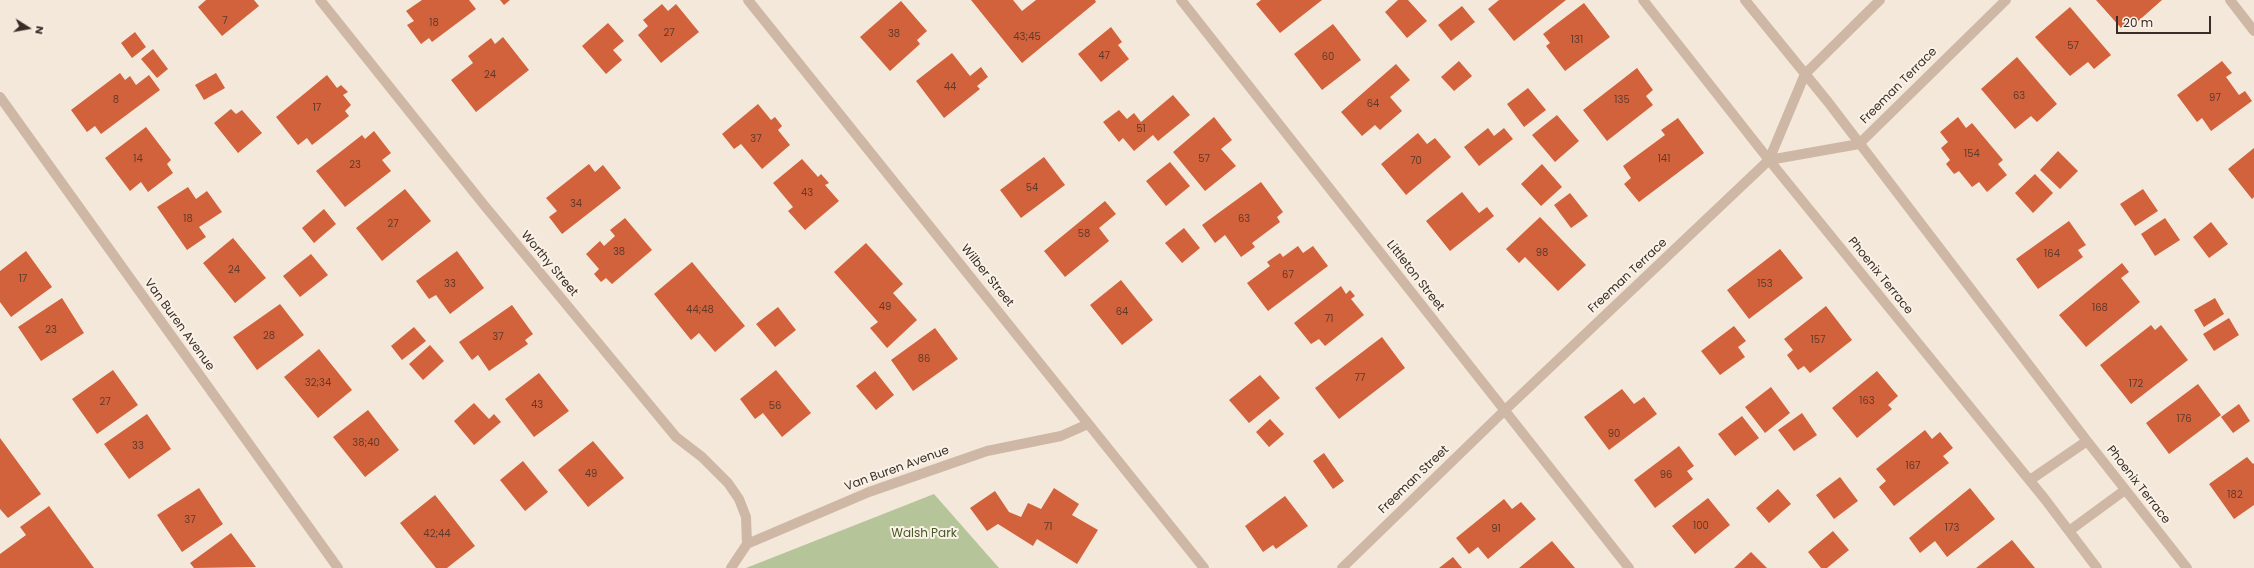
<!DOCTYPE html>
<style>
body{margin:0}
#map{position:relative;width:2254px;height:568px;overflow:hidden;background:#f4e8da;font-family:Poppins,sans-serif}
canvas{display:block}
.north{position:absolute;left:8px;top:8px;width:40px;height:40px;-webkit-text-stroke:3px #fbf2e7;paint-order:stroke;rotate:101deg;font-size:11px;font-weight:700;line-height:16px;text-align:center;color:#392d27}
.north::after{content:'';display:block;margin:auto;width:14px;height:18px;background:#392d27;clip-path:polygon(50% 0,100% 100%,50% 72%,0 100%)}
.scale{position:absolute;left:2116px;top:16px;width:95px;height:18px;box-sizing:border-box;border:2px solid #392d27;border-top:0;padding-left:5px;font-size:12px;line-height:14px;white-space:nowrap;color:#392d27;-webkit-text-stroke:3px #fbf2e7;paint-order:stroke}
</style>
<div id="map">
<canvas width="2254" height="568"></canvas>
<div class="north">N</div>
<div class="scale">20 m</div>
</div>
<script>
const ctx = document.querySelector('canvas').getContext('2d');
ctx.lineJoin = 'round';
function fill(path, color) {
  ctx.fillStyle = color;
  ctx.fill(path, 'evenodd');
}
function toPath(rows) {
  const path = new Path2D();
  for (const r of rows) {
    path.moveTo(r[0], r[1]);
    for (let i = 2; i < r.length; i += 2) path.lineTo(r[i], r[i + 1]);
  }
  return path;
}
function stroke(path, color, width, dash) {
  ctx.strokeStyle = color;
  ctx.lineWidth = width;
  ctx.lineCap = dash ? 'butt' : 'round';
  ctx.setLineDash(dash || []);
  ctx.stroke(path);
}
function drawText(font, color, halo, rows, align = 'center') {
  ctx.font = font + ' Poppins,sans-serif';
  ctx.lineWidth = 4;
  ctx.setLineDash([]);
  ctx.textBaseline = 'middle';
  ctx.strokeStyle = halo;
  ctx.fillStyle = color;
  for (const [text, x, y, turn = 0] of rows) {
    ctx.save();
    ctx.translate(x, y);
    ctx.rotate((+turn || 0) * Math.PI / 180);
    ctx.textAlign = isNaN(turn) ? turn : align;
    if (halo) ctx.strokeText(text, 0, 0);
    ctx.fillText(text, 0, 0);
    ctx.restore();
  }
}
fill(toPath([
 [934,494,999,568,746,568]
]), '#b5c599');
fill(toPath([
 [206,0,254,0,259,6,222,36,198,7],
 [422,0,469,0,476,9,432,42,429,38,421,44,407,25,414,21,406,11],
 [500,0,510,0,504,5],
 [971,0,1013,0,1022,11,1036,0,1095,0,1096,2,1022,63],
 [1261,0,1322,0,1280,33,1256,4],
 [1398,0,1408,0,1427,21,1407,38,1385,12],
 [1499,0,1566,0,1514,41,1488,9],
 [2096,0,2162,0,2136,23,2132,18,2121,28],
 [901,1,927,31,917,40,920,44,890,71,860,37],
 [1584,3,1610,37,1565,71,1546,46,1550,43,1543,34],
 [662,4,668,11,676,4,699,32,661,63,638,35,648,26,643,20],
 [1462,6,1475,22,1451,41,1438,25],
 [2070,7,2111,55,2094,69,2088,62,2070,76,2035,37],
 [608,23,624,41,613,50,622,60,606,74,582,46],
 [1333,24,1361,60,1322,90,1294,54],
 [1111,27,1122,42,1118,45,1129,59,1101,82,1078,54],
 [135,32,146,47,132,58,121,43],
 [503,37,529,70,476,112,451,80,473,63,468,56,491,38,495,44],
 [153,49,168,69,157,78,141,59],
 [952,53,970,76,981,67,988,77,977,86,980,89,944,118,916,81],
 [2017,57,2057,104,2037,122,2031,116,2015,129,1981,89],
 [1459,61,1472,76,1454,91,1441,77],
 [2222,61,2232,73,2226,77,2239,95,2245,91,2252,101,2211,131,2202,118,2197,122,2177,95],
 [1396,64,1410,80,1390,97,1402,111,1380,130,1375,125,1362,136,1341,112],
 [1637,68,1653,90,1646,96,1653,105,1607,141,1583,110],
 [120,73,125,80,130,76,136,85,149,75,160,90,101,134,95,126,87,132,71,110],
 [216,73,225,88,204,100,195,85],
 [327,75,337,88,341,85,348,92,343,95,351,105,345,111,349,116,312,145,307,138,298,145,276,117],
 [1528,88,1546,110,1524,127,1507,104],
 [1173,95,1190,115,1158,141,1153,135,1134,151,1123,138,1119,142,1103,122,1119,110,1127,119,1134,113,1141,122],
 [758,104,771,120,775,117,782,126,778,130,790,145,762,169,741,144,734,149,722,134],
 [231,109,236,114,242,110,262,133,238,153,214,123],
 [1557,115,1579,141,1555,162,1532,135],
 [1214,117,1232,140,1221,149,1236,166,1205,191,1173,152],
 [1958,117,1966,128,1972,123,2003,160,1998,164,2007,175,1987,192,1979,182,1972,187,1959,171,1954,174,1946,164,1950,160,1941,148,1948,142,1940,132],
 [1678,118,1704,153,1639,202,1624,184,1631,178,1623,166,1665,135,1661,130],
 [146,127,171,160,167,164,173,173,148,192,141,182,130,191,105,158],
 [1488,128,1494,136,1504,128,1513,139,1479,166,1464,147],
 [374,131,391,153,382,160,391,171,345,207,316,171,362,135,365,139],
 [1418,133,1427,144,1435,138,1451,157,1406,195,1381,164],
 [2254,148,2254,197,2252,199,2228,169],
 [2058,151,2078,171,2060,189,2040,170],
 [1044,157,1065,185,1021,218,1000,190],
 [802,159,818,177,821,174,829,183,825,185,839,201,805,230,788,211,793,207,773,183],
 [1170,162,1190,186,1166,206,1146,181],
 [589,164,595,172,603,165,621,188,562,234,549,217,557,211,546,198],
 [1542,164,1562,187,1541,206,1521,184],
 [2035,174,2053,193,2033,213,2015,193],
 [1261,182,1283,212,1277,217,1280,222,1252,243,1255,247,1241,257,1225,235,1215,243,1202,225],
 [188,187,196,199,207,191,222,212,199,227,206,237,187,250,157,207],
 [405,189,431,221,382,261,356,228],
 [2143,189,2158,211,2135,226,2120,204],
 [1462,192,1479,213,1487,207,1494,216,1450,251,1426,221],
 [1570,193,1588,216,1571,228,1554,205],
 [1105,201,1116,214,1099,228,1109,241,1065,277,1044,251],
 [324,209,336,224,314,243,302,228],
 [1540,217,1586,265,1558,291,1525,257,1519,263,1506,249],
 [625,218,652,250,612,284,606,278,601,282,594,274,599,269,586,254,600,241,604,246,615,236,610,230],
 [2165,218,2180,240,2155,256,2141,234],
 [2069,221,2086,245,2078,250,2083,257,2038,289,2016,259],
 [2211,222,2228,244,2209,258,2193,237],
 [1184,228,1200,248,1182,263,1165,243],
 [233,238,266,278,235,303,203,263],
 [866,243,903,284,893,293,917,320,887,348,870,328,878,322,834,272],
 [1298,246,1303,253,1313,246,1328,266,1268,311,1247,283,1270,266,1267,262,1280,253,1283,257],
 [1780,249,1803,278,1749,319,1727,290],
 [26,251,52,287,11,317,0,302,0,271],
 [457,251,484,288,450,314,436,295,429,299,416,281],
 [311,254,328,275,300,297,283,276],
 [692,262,745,326,715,352,699,333,691,340,654,294],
 [2122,263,2129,272,2121,278,2140,302,2086,347,2059,315],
 [1121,280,1153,320,1122,345,1090,305],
 [1341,286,1346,294,1350,290,1355,296,1351,299,1364,315,1325,346,1319,339,1311,344,1294,323],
 [62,298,84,333,41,361,18,327],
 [2215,298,2224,314,2204,327,2194,310],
 [280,304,304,335,257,370,233,337],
 [512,305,533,334,525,340,528,344,489,371,478,355,472,360,459,342],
 [1826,306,1852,340,1810,373,1804,366,1798,370,1787,355,1793,350,1784,339],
 [778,307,796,330,775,347,756,324],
 [2229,318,2239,335,2214,351,2203,334],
 [2151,325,2155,330,2161,325,2188,360,2131,404,2100,365],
 [1734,326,1746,341,1738,347,1745,357,1720,375,1701,351],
 [414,327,426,341,402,360,391,346],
 [935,328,958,359,913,391,891,360],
 [1382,337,1405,368,1339,419,1315,388],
 [430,345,444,361,423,380,409,364],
 [319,349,352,390,318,418,284,377],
 [113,370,138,405,97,434,72,399],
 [776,370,811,413,782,437,763,413,755,419,740,399],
 [875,371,894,395,876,410,856,386],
 [1877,371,1898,396,1888,405,1892,409,1857,438,1832,408],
 [539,373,569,411,534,437,505,399],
 [1260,375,1280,398,1249,423,1229,400],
 [2198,384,2221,415,2169,454,2146,423],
 [1771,387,1790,413,1765,433,1745,407],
 [1622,389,1634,404,1644,397,1657,414,1609,450,1584,417],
 [474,403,489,419,494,414,501,422,474,445,454,421],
 [2239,404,2250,421,2233,433,2221,417],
 [368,410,399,450,365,477,333,437],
 [1802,413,1817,435,1794,451,1778,430],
 [147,414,171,449,129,479,104,444],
 [1742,416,1759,438,1735,456,1718,434],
 [1270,419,1284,434,1269,447,1256,432],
 [1925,430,1932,439,1940,432,1953,448,1943,456,1949,463,1894,506,1879,487,1886,481,1876,469],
 [0,438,41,494,8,518,0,509],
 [593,441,624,478,588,507,558,470],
 [1679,446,1694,466,1687,471,1693,479,1655,508,1634,480],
 [1324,453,1344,481,1333,489,1313,461],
 [2247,457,2253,464,2254,463,2254,505,2234,519,2209,484],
 [523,461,548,492,525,511,500,480],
 [1840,477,1858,501,1834,519,1816,495],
 [199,488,223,524,182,552,157,515],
 [1054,488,1079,504,1072,515,1098,530,1077,564,1037,539,1033,546,998,524,987,531,970,508,995,491,1009,512,1021,517,1028,503,1041,509],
 [1970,488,1995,519,1947,557,1935,541,1920,553,1909,538],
 [1778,489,1791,504,1769,523,1756,508],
 [435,495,475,546,447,568,436,568,400,523],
 [1285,496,1308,526,1276,549,1273,545,1263,552,1245,526],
 [1708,498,1730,525,1695,554,1672,526],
 [1504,499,1512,509,1521,502,1536,519,1488,559,1478,547,1469,554,1456,538],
 [49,506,94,568,0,568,0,554,26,535,20,527],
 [1833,531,1849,550,1827,568,1821,568,1808,552],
 [231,533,256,567,194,568,190,563],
 [2012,540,2035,568,1976,568],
 [1552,541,1575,568,1519,568],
 [1751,552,1767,568,1734,568],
 [1453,557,1462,568,1439,568]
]), '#d2623b');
stroke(toPath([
 [320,0,484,205,676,437,702,457,728,483,739,499,746,517,747,544],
 [748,0,1204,568],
 [1181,0,1629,568],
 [1643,0,1769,160,2044,498,2097,568],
 [1745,0,1828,102,2087,441,2187,568],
 [2230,0,2254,31],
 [0,97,338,568],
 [1769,160,1859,144,2006,0],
 [2030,480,2087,441],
 [2069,531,2125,490],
 [731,568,747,544,869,492,987,451,1061,436,1088,424],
 [1342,568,1504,411,1769,160,1805,74,1880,0]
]), '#ceb8a5', 10);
drawText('10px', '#5f3a2c', null, [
 ["7",225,21],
 ["18",434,23],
 ["27",669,33],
 ["38",894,34],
 ["43;45",1027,37],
 ["131",1577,40],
 ["57",2073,46],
 ["47",1104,56],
 ["60",1328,57],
 ["24",490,75],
 ["44",950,87],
 ["63",2019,96],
 ["97",2215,98],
 ["8",116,100],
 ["135",1622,100],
 ["64",1373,104],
 ["17",317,108],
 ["51",1141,129],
 ["37",756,139],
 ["154",1972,154],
 ["14",138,159],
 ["57",1204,159],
 ["141",1664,159],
 ["70",1416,161],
 ["23",355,165],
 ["54",1032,188],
 ["43",807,193],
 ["34",576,204],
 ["18",188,219],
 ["63",1244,219],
 ["27",393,224],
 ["58",1084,234],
 ["38",619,252],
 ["98",1542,253],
 ["164",2052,254],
 ["24",234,270],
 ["67",1288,275],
 ["17",23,279],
 ["33",450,284],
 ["153",1765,284],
 ["49",885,307],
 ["168",2100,308],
 ["44;48",700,310],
 ["64",1122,312],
 ["71",1329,319],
 ["23",51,330],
 ["28",269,336],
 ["37",498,337],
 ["157",1818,340],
 ["86",924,359],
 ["77",1360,378],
 ["32;34",318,383],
 ["172",2136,384],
 ["163",1867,401],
 ["27",105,402],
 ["43",537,405],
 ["56",775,406],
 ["176",2184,419],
 ["90",1614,434],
 ["38;40",366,443],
 ["33",138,446],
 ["167",1913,466],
 ["49",591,474],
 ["96",1666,475],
 ["182",2235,495],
 ["37",190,520],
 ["100",1701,526],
 ["71",1048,527],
 ["173",1952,528],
 ["91",1496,529],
 ["42;44",437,534]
]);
drawText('12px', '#392d27', '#fbf2e7', [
 ["Freeman Terrace",1899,86,-45],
 ["Worthy Street",549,264,50],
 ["Wilber Street",987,276,51],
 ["Littleton Street",1415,276,52],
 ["Freeman Terrace",1628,276,-43],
 ["Phoenix Terrace",1880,276,51],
 ["Van Buren Avenue",179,325,54],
 ["Van Buren Avenue",897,469,-20],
 ["Freeman Street",1414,480,-44],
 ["Phoenix Terrace",2138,485,52]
]);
drawText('12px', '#475928', '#fbf2e7', [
 ["Walsh Park",924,534]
]);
</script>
